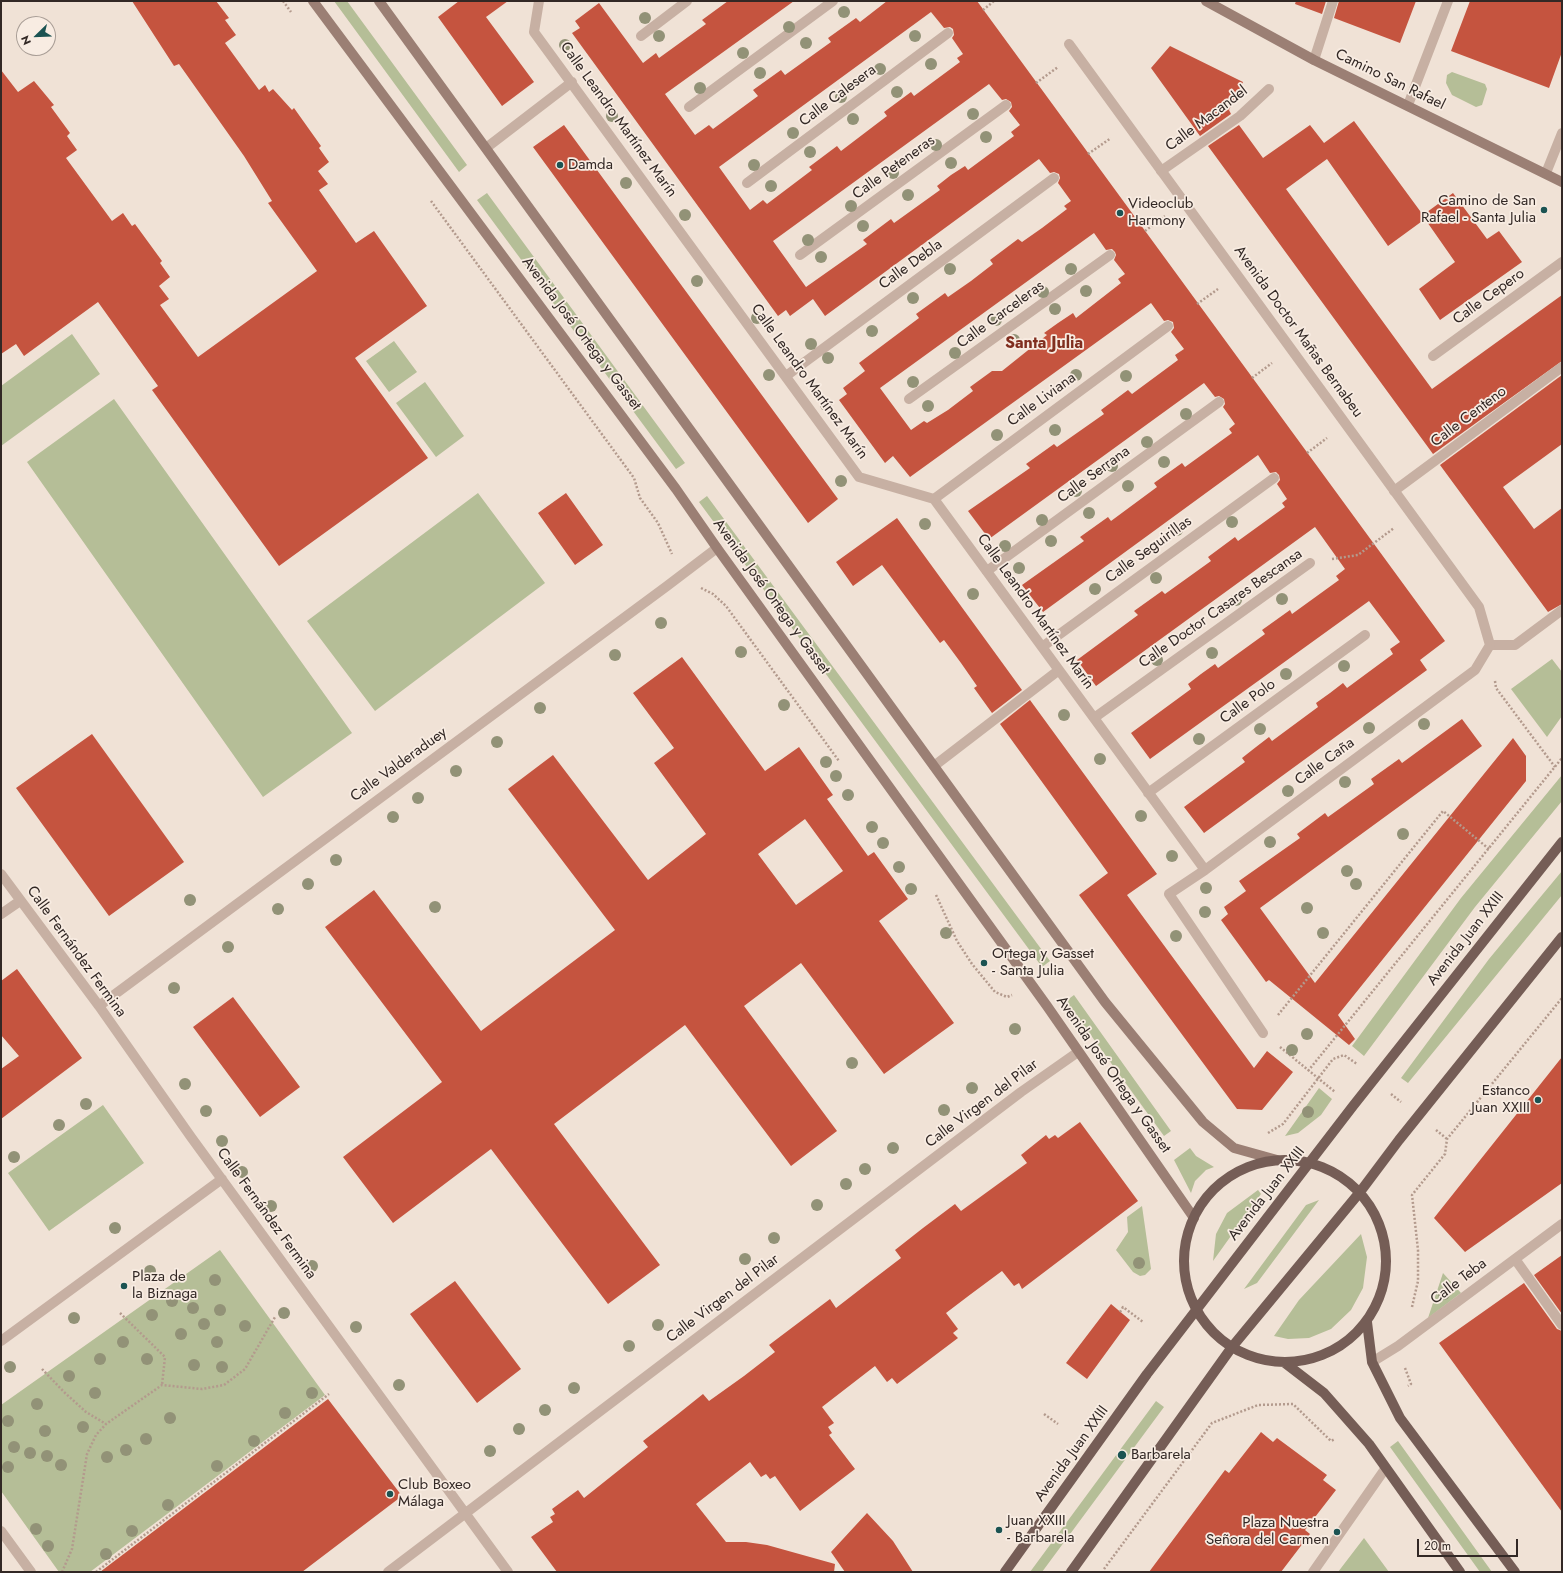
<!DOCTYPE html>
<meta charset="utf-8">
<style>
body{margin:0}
#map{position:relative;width:1563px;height:1573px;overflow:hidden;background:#f0e2d6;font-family:Jost,sans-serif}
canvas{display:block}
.frame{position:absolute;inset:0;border:2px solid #322825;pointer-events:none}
.north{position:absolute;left:16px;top:16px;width:40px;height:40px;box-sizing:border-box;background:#f8ece2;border:1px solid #a99e96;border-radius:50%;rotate:247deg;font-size:11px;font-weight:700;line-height:16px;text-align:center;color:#322825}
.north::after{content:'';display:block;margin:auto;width:14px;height:18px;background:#1b5352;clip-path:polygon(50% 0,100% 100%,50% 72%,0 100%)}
.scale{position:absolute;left:1417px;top:1539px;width:101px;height:18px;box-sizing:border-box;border:2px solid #322825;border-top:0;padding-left:5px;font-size:12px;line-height:14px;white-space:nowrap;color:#322825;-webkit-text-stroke:3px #f8ece2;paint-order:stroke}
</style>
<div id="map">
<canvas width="1563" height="1573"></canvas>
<div class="frame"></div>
<div class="north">N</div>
<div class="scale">20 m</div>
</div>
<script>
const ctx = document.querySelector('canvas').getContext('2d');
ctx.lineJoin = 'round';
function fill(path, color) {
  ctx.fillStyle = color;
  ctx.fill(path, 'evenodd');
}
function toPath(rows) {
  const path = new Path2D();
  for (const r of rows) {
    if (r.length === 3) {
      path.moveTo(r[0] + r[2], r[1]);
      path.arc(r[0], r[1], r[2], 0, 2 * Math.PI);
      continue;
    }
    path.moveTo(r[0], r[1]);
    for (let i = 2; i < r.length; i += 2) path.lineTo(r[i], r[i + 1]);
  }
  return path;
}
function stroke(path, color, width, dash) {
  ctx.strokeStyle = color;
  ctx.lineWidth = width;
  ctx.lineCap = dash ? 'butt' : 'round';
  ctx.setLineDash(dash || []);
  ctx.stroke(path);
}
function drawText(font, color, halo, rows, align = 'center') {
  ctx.font = font + ' Jost,sans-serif';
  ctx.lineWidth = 3.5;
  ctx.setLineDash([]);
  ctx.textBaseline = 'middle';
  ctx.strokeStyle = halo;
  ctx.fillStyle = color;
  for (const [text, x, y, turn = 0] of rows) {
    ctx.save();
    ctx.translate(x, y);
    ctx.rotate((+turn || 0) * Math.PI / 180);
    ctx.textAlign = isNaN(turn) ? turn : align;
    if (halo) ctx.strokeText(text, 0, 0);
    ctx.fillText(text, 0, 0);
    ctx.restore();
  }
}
fill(toPath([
 [334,1,347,1,467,165,459,172],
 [1452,72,1485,84,1487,89,1482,105,1476,107,1452,95,1446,83,1447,75],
 [487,193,685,463,676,469,477,200],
 [72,334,100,374,1,446,1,386],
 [394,341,417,372,389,392,366,361],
 [425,382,464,436,436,457,396,403],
 [114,399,352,733,263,797,27,462],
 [478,493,545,583,375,711,307,621],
 [707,496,1050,961,1042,967,699,502],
 [1552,659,1562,672,1562,716,1547,737,1511,689],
 [1562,775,1562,801,1475,907,1364,1056,1352,1046,1461,898],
 [1562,871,1562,895,1408,1083,1401,1078,1489,959],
 [1074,995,1171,1131,1164,1136,1066,1001],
 [1319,1088,1332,1099,1321,1115,1298,1133,1285,1136],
 [103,1105,144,1163,49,1231,8,1173],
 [1190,1148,1196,1156,1214,1167,1206,1170,1195,1181,1191,1193,1174,1160],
 [1258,1190,1261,1194,1213,1261,1216,1234,1227,1213],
 [1319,1200,1257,1283,1244,1289,1306,1205],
 [1142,1206,1151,1269,1145,1275,1140,1276,1133,1272,1116,1250,1128,1232,1127,1217],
 [1361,1234,1367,1257,1363,1288,1351,1310,1331,1329,1309,1338,1288,1339,1274,1336,1299,1300],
 [220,1250,325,1395,90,1572,59,1572,1,1491,1,1405],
 [1443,1273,1461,1293,1428,1318],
 [1156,1401,1164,1407,1042,1572,1030,1572],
 [1398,1441,1492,1572,1480,1572,1390,1447],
 [1364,1538,1389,1572,1338,1572]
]), '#b5be97');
fill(toPath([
 [132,1,216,1,229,18,225,20,236,35,225,43,259,90,265,85,269,92,273,89,292,110,294,108,321,146,319,148,329,162,318,171,328,184,319,190,356,243,374,231,427,306,355,358,428,458,279,566,152,390,158,386,98,302,24,356,16,344,1,354,1,70,18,92,34,81,54,105,51,107,70,133,67,136,77,150,66,158,112,221,123,213,132,226,135,224,162,261,160,263,170,277,159,286,169,299,160,305,198,357,317,271,268,203,272,201,244,156,179,64,174,66],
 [459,1,508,1,486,17,534,82,502,106,438,17],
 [728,1,794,1,665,94,695,135,709,125,713,129,758,96,753,90,781,70,785,75,831,42,828,38,856,18,860,22,887,1,977,1,1445,641,1420,660,1427,670,1204,833,1184,807,1245,762,1242,758,1256,747,1269,737,1272,741,1318,707,1316,703,1330,693,1343,683,1347,688,1393,654,1390,649,1400,642,1369,601,1150,759,1131,733,1191,689,1188,684,1201,674,1215,664,1218,668,1265,634,1262,630,1290,610,1292,614,1339,580,1336,576,1345,569,1315,527,1096,686,1077,660,1138,615,1134,611,1162,591,1165,594,1211,561,1208,557,1235,537,1238,541,1285,507,1282,503,1287,499,1277,484,1280,480,1279,475,1276,472,1270,473,1258,455,1043,612,1022,585,1084,541,1080,537,1108,517,1111,521,1157,487,1154,483,1182,463,1185,467,1232,433,1229,429,1235,424,1223,407,1225,404,1224,399,1219,396,1215,397,1204,383,989,539,968,511,1030,468,1026,464,1054,444,1057,447,1104,414,1101,410,1128,390,1132,394,1178,360,1175,355,1184,349,1171,332,1174,328,1173,322,1168,320,1164,321,1151,303,910,477,893,456,885,463,839,400,847,394,843,388,865,371,859,363,919,318,916,314,945,293,948,297,971,281,993,264,990,260,1018,239,1022,242,1042,228,1067,209,1064,206,1071,201,1058,183,1060,178,1059,174,1054,172,1050,173,1039,159,825,316,813,299,790,316,786,310,778,316,572,33,580,28,575,21,599,3,643,63,656,53,659,58,706,24,702,20],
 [931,12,944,28,950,27,953,29,954,35,952,38,963,54,957,58,960,62,914,96,911,92,884,112,887,116,841,151,837,146,809,167,812,170,767,204,763,200,750,210,719,167],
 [989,84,1002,100,1006,99,1011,102,1012,107,1009,111,1020,125,1011,132,1014,136,968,170,965,166,951,175,937,186,940,190,894,223,891,219,863,240,867,244,806,287,773,241],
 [1094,233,1106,250,1112,249,1115,252,1116,255,1114,260,1125,274,1118,279,1121,283,1076,318,1073,313,1058,323,1044,333,1047,335,1002,371,992,371,970,387,973,391,948,410,927,423,924,421,911,430,880,388],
 [1296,1,1326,1,1322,14,1295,4],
 [1339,1,1416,1,1400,43,1334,18],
 [1470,1,1562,1,1562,52,1549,88,1451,51],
 [1170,46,1243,82,1229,110,1231,114,1200,136,1151,68],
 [1354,121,1423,215,1453,193,1487,239,1499,231,1522,262,1440,320,1419,289,1455,262,1425,219,1388,246,1327,159,1286,189,1432,389,1562,295,1562,361,1433,454,1208,146,1239,125,1263,158,1310,125,1324,143],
 [564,125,838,499,808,523,533,147],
 [1562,375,1562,444,1503,487,1534,529,1562,508,1562,604,1548,612,1440,465],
 [566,493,603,545,575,565,538,513],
 [897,518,1022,690,992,713,974,688,977,686,961,663,944,640,940,643,882,565,853,586,836,562],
 [682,657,765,771,799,747,833,795,827,799,868,856,874,852,908,899,879,921,954,1023,884,1074,801,963,744,1006,837,1131,791,1166,685,1025,554,1124,660,1265,608,1304,491,1149,393,1223,343,1157,442,1082,325,927,374,890,481,1031,615,930,508,789,553,755,648,880,706,834,654,763,674,748,633,693],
 [805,819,843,871,796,905,758,854],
 [1030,700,1157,874,1127,895,1254,1068,1267,1051,1293,1072,1262,1110,1237,1109,1079,895,1108,873,1000,724],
 [1462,719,1482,746,1260,908,1315,983,1513,738,1526,756,1526,781,1338,1015,1355,1039,1349,1045,1269,980,1266,982,1221,920,1228,914,1224,907,1246,891,1239,881,1300,838,1297,834,1325,813,1328,817,1374,784,1371,779,1399,759,1402,763],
 [92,734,184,862,109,916,16,788],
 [17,969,82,1058,1,1119,1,1069,19,1056,1,1035,1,981],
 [233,997,300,1087,260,1117,193,1027],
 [1562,1057,1562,1183,1465,1252,1434,1218],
 [1080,1122,1138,1201,1022,1289,1019,1283,1014,1286,1002,1271,971,1294,946,1313,958,1329,953,1333,958,1338,897,1384,892,1378,887,1382,875,1366,822,1407,834,1423,828,1427,832,1433,829,1435,855,1469,800,1511,775,1476,770,1479,766,1474,761,1477,750,1462,696,1504,726,1542,746,1542,767,1545,835,1564,834,1572,557,1572,531,1537,553,1522,550,1517,555,1514,552,1509,578,1490,584,1498,648,1447,643,1441,678,1414,703,1394,709,1401,744,1376,775,1352,769,1345,830,1299,836,1308,867,1284,901,1258,895,1250,923,1228,955,1204,961,1211,1027,1163,1021,1155,1046,1135,1049,1139,1055,1135,1058,1138],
 [1562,1255,1562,1314,1534,1275],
 [455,1281,521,1369,477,1403,410,1314],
 [1524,1283,1557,1329,1562,1331,1562,1512,1439,1343],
 [1111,1304,1130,1320,1087,1379,1066,1363],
 [328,1399,402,1496,302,1572,100,1572],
 [1261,1432,1273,1442,1277,1438,1327,1475,1323,1480,1336,1490,1305,1530,1310,1534,1281,1572,1149,1572,1225,1470,1229,1473],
 [867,1513,893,1541,913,1572,845,1572,831,1552]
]), '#c5543f');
stroke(toPath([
 [283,1,291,12],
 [983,10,994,1],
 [1036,83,1058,67],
 [1088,154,1111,138],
 [431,201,634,478,640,498,658,523,672,554],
 [1145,231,1165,216],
 [1197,304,1218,289],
 [1252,378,1272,363],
 [1307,453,1327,438],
 [1332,559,1358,555,1394,528],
 [701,588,713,594,726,606,839,761],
 [1495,681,1496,688,1555,767],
 [936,895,957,941,972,964,995,992,1007,997,1012,995],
 [1278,1015,1443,811,1489,849],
 [1280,1047,1335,1092],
 [1308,1071,1562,758],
 [1391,1094,1401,1102],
 [1436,1130,1447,1139],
 [1268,1133,1283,1124,1333,1059,1344,1055,1357,1064],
 [1412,1307,1418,1281,1418,1250,1412,1195,1445,1154,1447,1139,1562,998],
 [1120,1312,1123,1307,1143,1322],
 [120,1313,165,1357,162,1385],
 [1405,1368,1411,1384,1408,1386],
 [42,1369,64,1392,86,1412,106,1424],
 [1044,1414,1058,1424],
 [1104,1569,1212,1423,1258,1405,1293,1404,1331,1441,1335,1439],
 [62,1572,72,1549,87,1454,96,1435,106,1424,162,1385,202,1389,224,1385,245,1369,275,1317],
 [96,1572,329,1394]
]), '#b39a8d', 2.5, [2, 2]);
stroke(toPath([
 [641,36,687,1],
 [1314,60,1333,1],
 [689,107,833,1],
 [1161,171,1240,116,1269,89],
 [747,183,948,33],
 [800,255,1006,105],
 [1433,356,1562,262],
 [786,376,1054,178],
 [909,399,1110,255],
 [1394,491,1562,367],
 [987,571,1219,402],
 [1490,645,1515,645,1562,610],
 [1515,1259,1562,1325],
 [1372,1362,1398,1346,1562,1224]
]), '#c7b0a3', 10);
stroke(toPath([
 [539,1,534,32,859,477,934,499,1205,870],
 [1069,44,1479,607,1490,645,1475,670,1205,870,1169,894,1263,1033],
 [1408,105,1448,1],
 [486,148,572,82],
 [1546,173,1562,133],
 [934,499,1168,326],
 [1042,647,1274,478],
 [1094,718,1310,563],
 [934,766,1059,670],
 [1148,793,1365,635],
 [1,874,99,1006,191,1137,508,1572],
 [1,914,20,901],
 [99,1006,667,586,717,548],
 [1,1341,222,1179],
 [1,1531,31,1572],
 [388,1572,1021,1092,1078,1052],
 [1313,1572,1385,1469]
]), '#c7b0a3', 10);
stroke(toPath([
 [313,1,676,489,717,548,1047,1006,1194,1218],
 [379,1,1105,1002,1203,1122,1234,1148,1277,1160],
 [1206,1,1314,60,1562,182]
]), '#9b7f74', 10);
stroke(toPath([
 [1285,1261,101],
 [1367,1322,1372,1362,1400,1418,1515,1572],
 [1285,1363,1324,1393,1369,1444,1460,1572],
 [1005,1572,1147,1374,1353,1106,1562,842],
 [1071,1572,1232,1347,1360,1192,1399,1140,1562,937]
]), '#755d56', 10);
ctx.fillStyle = '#929277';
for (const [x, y] of [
 [844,12],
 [645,18],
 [789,27],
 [659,36],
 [915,36],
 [806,43],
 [565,45],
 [743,53],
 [931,64],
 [880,69],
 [760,73],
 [700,88],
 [897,92],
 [841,97],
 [973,114],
 [612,116],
 [853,119],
 [793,133],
 [986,137],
 [936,145],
 [810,152],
 [951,163],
 [754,165],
 [893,173],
 [626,183],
 [771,186],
 [908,195],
 [851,206],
 [685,215],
 [863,226],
 [808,240],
 [821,257],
 [950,269],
 [1071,269],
 [697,281],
 [1086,291],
 [1043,292],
 [913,298],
 [1055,309],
 [757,318],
 [996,320],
 [872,331],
 [1014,340],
 [811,344],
 [955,353],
 [828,358],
 [769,375],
 [1076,375],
 [1126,376],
 [913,382],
 [826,405],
 [928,406],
 [1186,414],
 [1055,430],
 [997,435],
 [1147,442],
 [1164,462],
 [1112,466],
 [841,481],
 [1128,486],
 [1076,491],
 [1089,513],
 [1042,520],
 [1232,522],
 [925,524],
 [1177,530],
 [1051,541],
 [1005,546],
 [1019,568],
 [1156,578],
 [1095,589],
 [973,594],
 [1282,599],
 [1236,600],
 [661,623],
 [741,652],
 [1212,653],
 [615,655],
 [1157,660],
 [1344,666],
 [1286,674],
 [784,705],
 [540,708],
 [1064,715],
 [1424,724],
 [1369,728],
 [1260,729],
 [1199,739],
 [497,742],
 [1100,759],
 [826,762],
 [456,771],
 [836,776],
 [1345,782],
 [1288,791],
 [848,795],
 [418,798],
 [1141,816],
 [393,817],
 [872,827],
 [1403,834],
 [1270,842],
 [883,843],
 [1172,856],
 [336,860],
 [899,867],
 [1347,871],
 [308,884],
 [1356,884],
 [1206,888],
 [911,889],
 [190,900],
 [435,907],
 [1307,908],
 [278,909],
 [1205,912],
 [946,933],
 [1323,933],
 [1176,936],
 [228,947],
 [174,988],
 [1015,1029],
 [1307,1034],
 [1292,1050],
 [852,1063],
 [185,1084],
 [972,1088],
 [86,1104],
 [944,1110],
 [206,1111],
 [1308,1112],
 [59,1125],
 [222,1141],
 [893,1148],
 [14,1157],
 [865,1169],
 [242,1172],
 [846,1184],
 [817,1205],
 [271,1206],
 [115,1228],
 [774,1238],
 [745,1259],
 [1139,1263],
 [312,1266],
 [150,1271],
 [215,1280],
 [1444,1294],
 [172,1301],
 [193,1308],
 [220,1310],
 [284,1313],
 [152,1315],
 [74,1318],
 [204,1324],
 [658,1325],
 [245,1326],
 [356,1327],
 [181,1334],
 [123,1342],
 [217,1342],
 [629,1346],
 [100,1359],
 [147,1359],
 [194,1365],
 [10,1367],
 [222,1367],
 [69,1376],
 [399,1385],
 [574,1388],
 [95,1393],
 [312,1393],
 [37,1404],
 [545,1410],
 [285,1413],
 [170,1418],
 [8,1421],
 [83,1427],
 [519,1429],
 [45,1431],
 [146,1439],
 [254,1441],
 [14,1447],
 [126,1450],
 [490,1451],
 [30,1453],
 [47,1456],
 [107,1457],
 [61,1465],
 [217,1466],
 [8,1467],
 [168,1505],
 [36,1529],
 [132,1531],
 [48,1546],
 [106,1554]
]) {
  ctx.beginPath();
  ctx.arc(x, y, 6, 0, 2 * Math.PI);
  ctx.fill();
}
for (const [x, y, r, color] of [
 [560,165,4,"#1b5352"],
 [1544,210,4,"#1b5352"],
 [1120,213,4,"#1b5352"],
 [984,963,4,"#1b5352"],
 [1538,1100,4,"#1b5352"],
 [124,1286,4,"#1b5352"],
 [1122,1455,5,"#1b5352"],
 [390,1494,4,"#1b5352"],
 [999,1530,4,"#1b5352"],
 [1337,1532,4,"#1b5352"]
]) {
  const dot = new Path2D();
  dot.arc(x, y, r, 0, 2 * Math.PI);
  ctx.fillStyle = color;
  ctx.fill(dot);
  stroke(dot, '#f8ece2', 1.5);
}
drawText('15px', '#322825', '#f8ece2', [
 ["Camino San Rafael",1390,80,26],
 ["Calle Calesera",838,96,-37],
 ["Calle Macandel",1207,119,-37],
 ["Calle Leandro Martínez Marín",618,120,54],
 ["Calle Peteneras",894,168,-36],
 ["Calle Debla",911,265,-36],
 ["Calle Cepero",1489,297,-36],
 ["Calle Carceleras",1001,315,-36],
 ["Avenida Doctor Mañas Bernabeu",1298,332,54],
 ["Avenida José Ortega y Gasset",581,334,53],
 ["Calle Leandro Martínez Marín",809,382,54],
 ["Calle Liviana",1042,400,-36],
 ["Calle Centeno",1469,417,-37],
 ["Calle Serrana",1094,475,-36],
 ["Calle Seguirillas",1149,550,-36],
 ["Avenida José Ortega y Gasset",771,597,54],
 ["Calle Doctor Casares Bescansa",1221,609,-35],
 ["Calle Leandro Martínez Marín",1035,612,54],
 ["Calle Polo",1248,702,-36],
 ["Calle Caña",1325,762,-36],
 ["Calle Valderaduey",399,765,-36],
 ["Avenida Juan XXIII",1466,939,-52],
 ["Calle Fernández Fermina",76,952,54],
 ["Avenida José Ortega y Gasset",1113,1075,55],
 ["Calle Virgen del Pilar",982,1104,-37],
 ["Avenida Juan XXIII",1267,1194,-52],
 ["Calle Fernández Fermina",266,1214,54],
 ["Calle Teba",1459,1282,-37],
 ["Calle Virgen del Pilar",723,1299,-37],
 ["Avenida Juan XXIII",1072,1454,-54]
]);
drawText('15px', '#322825', '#f8ece2', [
 ["Damda",568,165],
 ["Camino de San",1536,201,"right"],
 ["Rafael - Santa Julia",1536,218,"right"],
 ["Videoclub",1128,204],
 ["Harmony",1128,221],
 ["Ortega y Gasset",992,954],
 ["- Santa Julia",992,971],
 ["Estanco",1530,1091,"right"],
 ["Juan XXIII",1530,1108,"right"],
 ["Plaza de",132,1277],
 ["la Biznaga",132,1294],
 ["Barbarela",1131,1455],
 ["Club Boxeo",398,1485],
 ["Málaga",398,1502],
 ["Juan XXIII",1007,1521],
 ["- Barbarela",1007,1538],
 ["Plaza Nuestra",1329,1523,"right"],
 ["Señora del Carmen",1329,1540,"right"]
], 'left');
drawText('bold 16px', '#802e1f', '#f8ece2', [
 ["Santa Julia",1044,344]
]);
</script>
